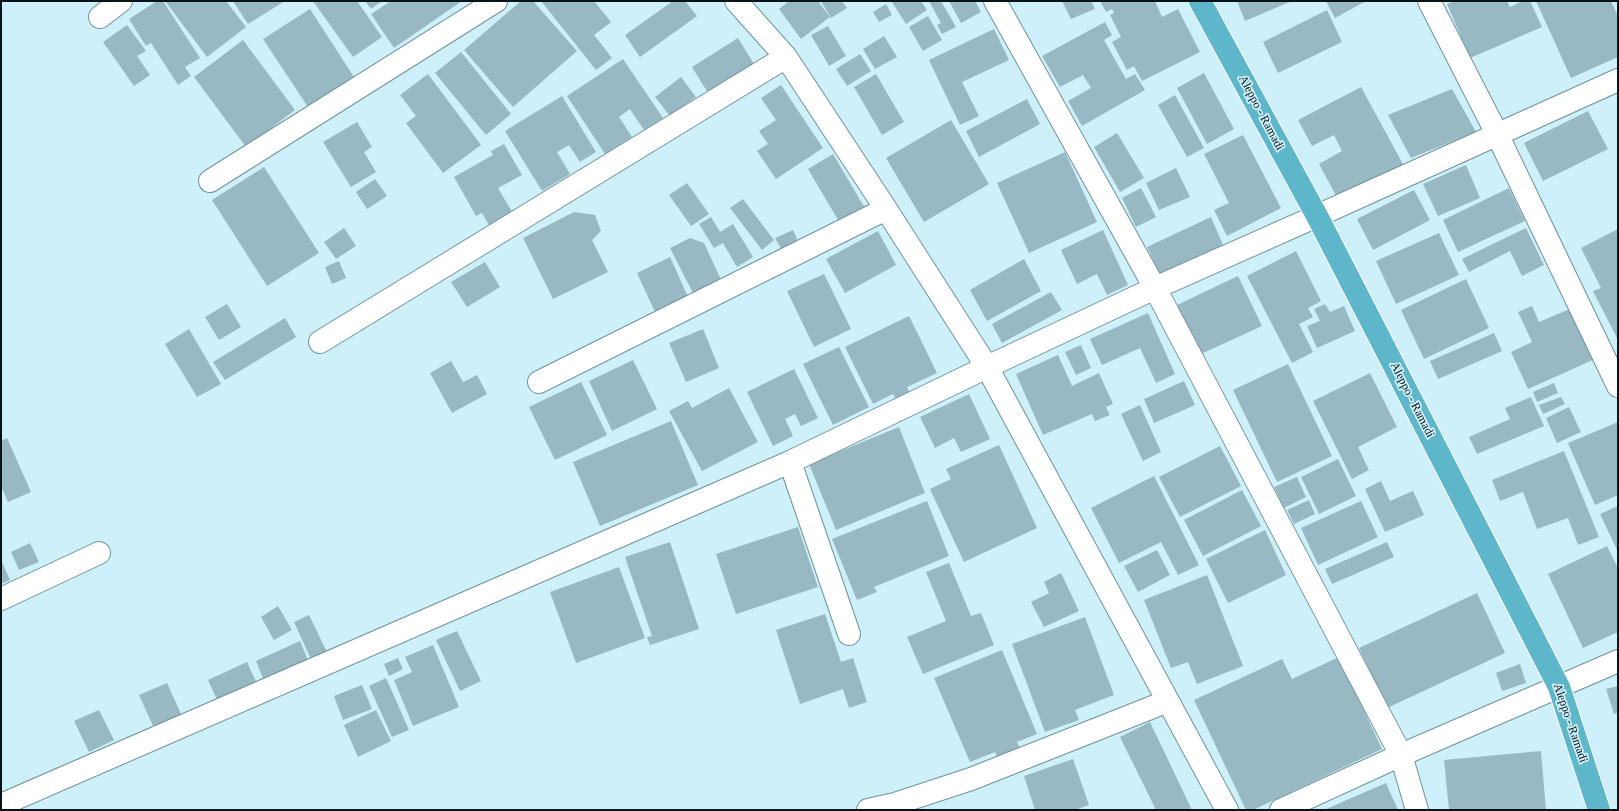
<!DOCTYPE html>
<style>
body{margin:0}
#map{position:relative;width:1619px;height:811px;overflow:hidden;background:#cdf0fa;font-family:Georgia,serif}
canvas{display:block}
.frame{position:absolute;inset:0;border:2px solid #071317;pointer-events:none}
</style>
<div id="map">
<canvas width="1619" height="811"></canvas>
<div class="frame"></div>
</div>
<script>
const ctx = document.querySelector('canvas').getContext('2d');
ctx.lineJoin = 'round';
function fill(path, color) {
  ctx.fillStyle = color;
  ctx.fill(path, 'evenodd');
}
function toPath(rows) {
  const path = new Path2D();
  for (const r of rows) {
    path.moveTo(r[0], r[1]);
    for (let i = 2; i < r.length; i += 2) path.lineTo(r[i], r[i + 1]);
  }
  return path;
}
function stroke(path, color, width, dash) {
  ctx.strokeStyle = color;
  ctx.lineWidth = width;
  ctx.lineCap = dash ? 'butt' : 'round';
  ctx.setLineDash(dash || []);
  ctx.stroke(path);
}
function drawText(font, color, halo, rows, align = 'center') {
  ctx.font = font + ' Georgia,serif';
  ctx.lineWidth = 3.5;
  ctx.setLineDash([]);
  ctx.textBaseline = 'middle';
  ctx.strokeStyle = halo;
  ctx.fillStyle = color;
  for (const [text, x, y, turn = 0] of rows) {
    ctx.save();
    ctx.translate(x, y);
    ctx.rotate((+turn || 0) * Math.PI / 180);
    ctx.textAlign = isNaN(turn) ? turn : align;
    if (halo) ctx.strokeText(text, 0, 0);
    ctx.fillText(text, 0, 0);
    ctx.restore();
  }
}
fill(toPath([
 [157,1,163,1,200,58,185,67,191,76,178,85,151,43,146,46,129,19],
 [165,1,226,1,246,27,207,57],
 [233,1,285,1,248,24],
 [313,1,357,1,382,37,353,57],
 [365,1,382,1,371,9],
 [391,1,462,1,394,48,371,14],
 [521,1,533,1,577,51,513,107,464,50],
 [541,1,594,1,611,22,594,35,612,58,596,70],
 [673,1,685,1,697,16,640,57,625,35],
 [789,1,818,1,830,17,801,39,779,9],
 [821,1,842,1,847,8,831,18],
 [894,1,921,1,927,10,906,24,892,2],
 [929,1,941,1,956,27,942,34,937,25,941,23],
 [949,1,975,1,981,12,961,23],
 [1062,1,1091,1,1095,9,1071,19],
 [1100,1,1155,1,1162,17,1178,9,1200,52,1142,81,1134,66,1127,70,1112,42,1121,37,1110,15,1114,13,1112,9,1106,12],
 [1237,1,1292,1,1245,21],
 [1326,1,1366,1,1335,18],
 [1455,1,1507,1,1510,7,1523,1,1530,1,1542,27,1470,58,1447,4],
 [1536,1,1611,1,1618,16,1618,57,1571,78],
 [886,4,892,15,879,22,873,12],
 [310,9,354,77,308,107,263,39],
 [1327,10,1342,42,1278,73,1263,42],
 [928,16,942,40,923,51,909,27],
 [1105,22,1112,35,1104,40,1126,79,1135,74,1145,90,1082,126,1068,101,1091,88,1083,75,1060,87,1042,56],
 [127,25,146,51,137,56,150,75,134,86,103,42],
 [828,26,846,56,829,66,811,35],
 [994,29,1009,60,962,82,979,116,960,125,929,60],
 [884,36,897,57,875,69,863,49],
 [738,38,754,64,708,93,692,67],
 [243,40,295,110,246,147,194,77],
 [461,52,511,114,486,135,435,73],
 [860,54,871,71,847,86,836,69],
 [623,59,663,118,644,130,630,109,619,117,632,137,605,154,567,96],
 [1204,73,1234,129,1207,144,1177,88],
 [428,74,481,145,443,173,406,123,416,116,400,95],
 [876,74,904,122,882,135,854,87],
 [681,77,696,97,670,116,655,97],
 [781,85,823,148,776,179,757,151,768,144,759,131,776,120,761,98],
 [1361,87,1404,166,1339,201,1319,164,1342,151,1334,135,1312,146,1298,120],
 [1452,89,1476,132,1411,158,1388,115],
 [1175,95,1204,148,1187,157,1158,105],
 [562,96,596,152,580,162,569,145,557,152,570,174,542,191,505,131],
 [1027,99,1040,124,979,157,966,131],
 [1588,111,1608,149,1543,181,1524,143],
 [951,120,989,184,924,222,886,158],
 [357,122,372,147,364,152,376,172,351,187,323,142],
 [1117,133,1144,178,1120,192,1094,147],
 [1243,135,1281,208,1227,236,1214,210,1229,203,1204,154],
 [504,144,522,175,498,188,512,212,489,225,482,213,476,216,454,177,493,155,491,151],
 [1065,152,1097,222,1029,253,997,183],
 [833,154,866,210,841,225,808,169],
 [1466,165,1480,198,1438,216,1423,184],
 [264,167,319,253,267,286,212,200],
 [1176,168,1190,197,1159,210,1146,183],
 [375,179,387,196,367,209,356,192],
 [687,183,709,214,691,226,669,195],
 [1141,188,1156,217,1136,227,1122,198],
 [1509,188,1525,221,1458,252,1443,220],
 [1414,190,1430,220,1373,250,1357,219],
 [743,199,774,240,762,250,730,208],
 [574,212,595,215,601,231,592,240,608,272,553,299,523,238],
 [711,217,720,232,733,224,753,257,737,267,723,243,714,248,699,224],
 [1211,217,1223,245,1160,274,1147,247],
 [344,228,356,246,336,259,324,242],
 [1526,228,1544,265,1522,276,1510,251,1469,272,1462,259],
 [1618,229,1618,340,1593,291,1601,288,1581,248],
 [793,230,798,241,781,249,775,238],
 [1103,230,1128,285,1107,295,1097,274,1077,284,1061,250],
 [878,231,896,265,845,293,826,259],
 [1439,233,1459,275,1396,304,1376,261],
 [690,238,704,243,723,284,695,297,670,248],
 [1296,251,1321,301,1308,308,1313,317,1299,324,1313,352,1292,363,1247,276],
 [670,257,688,297,655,312,637,273],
 [1024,259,1041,291,987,321,970,290],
 [339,261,346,278,332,284,325,267],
 [485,262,500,287,467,307,451,282],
 [824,274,851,329,814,347,787,291],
 [1238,276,1262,326,1201,354,1177,305],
 [1466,279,1489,328,1424,359,1401,310],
 [1051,292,1062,310,1002,343,992,324],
 [227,304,241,327,219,340,205,317],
 [1325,304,1330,312,1344,306,1355,331,1317,348,1307,326,1320,321,1314,309],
 [1532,306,1539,322,1572,308,1595,359,1528,389,1511,352,1532,342,1518,312],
 [1148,313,1175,374,1156,383,1140,348,1102,365,1090,339],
 [909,316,937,373,907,387,910,394,896,400,893,394,873,404,845,347],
 [285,318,296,337,225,380,213,362],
 [189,329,221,384,197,397,165,344],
 [703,329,719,368,686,382,669,343],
 [1494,333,1502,351,1438,379,1430,361],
 [1081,345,1091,368,1076,375,1065,352],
 [839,347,869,407,833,425,803,364],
 [1058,355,1072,386,1099,373,1113,404,1106,407,1110,415,1095,421,1092,414,1043,435,1016,374],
 [633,360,657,409,612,431,589,381],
 [451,361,463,382,477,375,487,394,452,413,430,373],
 [1288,364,1332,456,1277,482,1233,390],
 [794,369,818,418,801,426,795,414,785,419,793,436,773,446,747,392],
 [1370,373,1397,427,1358,447,1369,470,1352,479,1313,401],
 [1184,381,1195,405,1154,423,1144,399],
 [581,382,607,435,555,460,529,407],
 [1554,383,1558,393,1537,402,1533,392],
 [729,388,758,442,702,471,669,411,688,401,692,408],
 [969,394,990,439,961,452,954,438,935,448,920,417],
 [1531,397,1544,426,1477,454,1469,437,1510,419,1505,408],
 [1561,397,1565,404,1543,414,1539,405],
 [1140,405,1161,452,1143,461,1121,414],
 [1569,407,1581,432,1557,443,1546,418],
 [671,421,698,485,600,526,573,462],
 [1618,422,1618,495,1595,505,1568,443],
 [899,427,925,493,836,530,809,464],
 [7,438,31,492,8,502,1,486,1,441],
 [999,445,1037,528,964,562,930,489,951,479,946,469],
 [1220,446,1241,486,1180,517,1159,477],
 [1564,451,1599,537,1578,545,1568,518,1537,529,1523,492,1500,501,1492,480],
 [1338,459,1356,496,1319,514,1301,477],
 [1154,476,1199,565,1178,575,1161,542,1119,563,1091,508],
 [1297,477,1306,497,1284,508,1274,487],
 [1381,481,1390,501,1413,491,1424,515,1385,532,1365,489],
 [1242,490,1261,526,1203,556,1184,520],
 [1309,500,1315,514,1294,524,1287,510],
 [927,501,949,556,874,587,877,592,857,600,832,539],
 [1361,501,1378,537,1318,565,1301,528],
 [1618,506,1618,552,1600,514],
 [798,527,818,587,736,614,716,554],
 [1265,530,1286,575,1228,603,1206,559],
 [670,542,699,629,650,645,647,637,652,636,625,557],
 [1387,542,1394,557,1332,584,1325,569],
 [30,543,39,562,19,570,11,552],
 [1607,546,1618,568,1618,632,1583,648,1548,574],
 [1157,550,1170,575,1138,592,1124,566],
 [1,560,10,580,1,584],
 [949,563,971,616,981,613,994,645,923,674,907,637,946,621,926,572],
 [619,567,645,638,576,663,550,592],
 [1061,573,1079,611,1044,627,1031,602,1049,593,1044,582],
 [1207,575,1243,666,1197,684,1188,662,1171,668,1144,600],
 [1477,593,1505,653,1387,708,1359,648],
 [278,606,292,630,274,640,261,617],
 [825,614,841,662,853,658,867,702,849,708,843,689,800,704,776,630],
 [309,615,327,652,311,659,294,622],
 [1085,617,1114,695,1075,710,1079,720,1045,732,1012,644],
 [457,631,481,681,460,691,436,640],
 [300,641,309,663,265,683,256,661],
 [433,645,459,707,413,726,394,680,412,672,405,657],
 [1002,650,1037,734,1017,742,1022,753,999,763,995,752,970,762,934,678],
 [1339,657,1382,749,1253,810,1246,810,1194,700,1282,659,1292,679],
 [398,658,403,669,389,676,384,664],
 [247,662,257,684,218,702,208,680],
 [1520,664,1526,683,1502,691,1496,673],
 [386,678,409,730,392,737,369,686],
 [167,683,182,716,154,728,139,695],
 [362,685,372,709,343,720,334,696],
 [1618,686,1618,712,1614,714,1606,689],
 [99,710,114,740,89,752,74,721],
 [376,710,391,741,358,757,344,725],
 [1150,722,1192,810,1156,810,1120,737],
 [1541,751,1546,810,1449,810,1444,760],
 [1073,759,1089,805,1075,810,1035,810,1024,776],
 [1386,783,1398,810,1324,810]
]), '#98b9c3');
const minor = toPath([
 [736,1,786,57,886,209,987,367,1227,810],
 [995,1,1155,288,1401,755,1417,810],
 [1429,1,1497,134,1618,386],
 [100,17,121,1],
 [210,181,496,1],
 [320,342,786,57],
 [539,382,886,209],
 [790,462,849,634],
 [1,599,99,553],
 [1,805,790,462,987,367,1155,288,1317,216,1618,80],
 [868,810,895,804,971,779,1168,701],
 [1281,810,1401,755,1618,661]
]);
const trunk = toPath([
 [1200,1,1317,216,1559,687,1599,810]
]);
stroke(minor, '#71929b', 24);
stroke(trunk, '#fff', 24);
stroke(minor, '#fff', 22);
stroke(trunk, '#5eb6ca', 22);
drawText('12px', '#071317', '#cdf0fa', [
 ["Aleppo - Ramadi",1261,113,62],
 ["Aleppo - Ramadi",1412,400,63],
 ["Aleppo - Ramadi",1570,723,71]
]);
</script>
